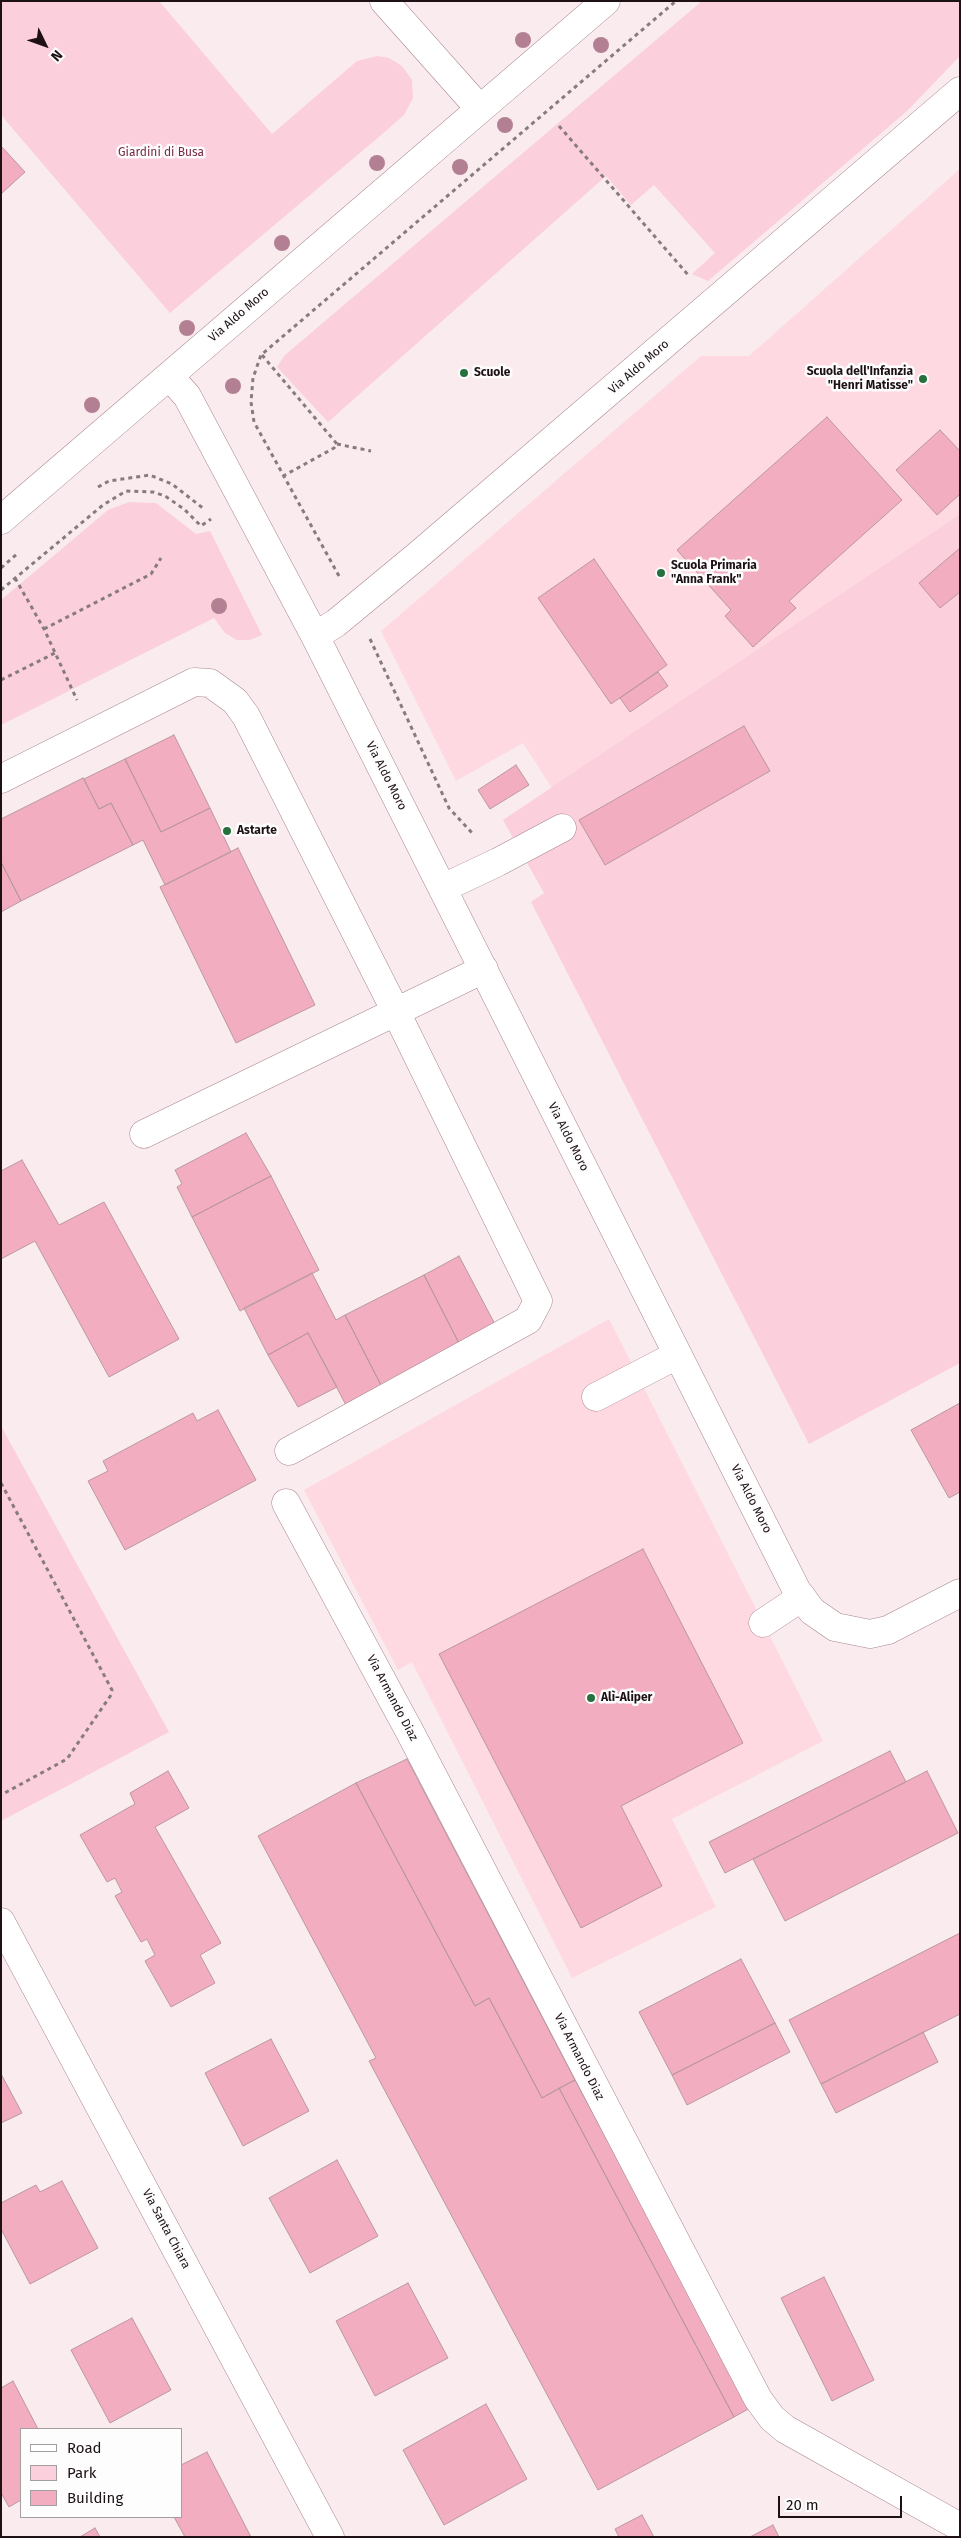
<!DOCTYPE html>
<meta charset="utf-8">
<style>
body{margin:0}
#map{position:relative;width:961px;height:2538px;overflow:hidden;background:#faebef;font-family:"Fira Sans",sans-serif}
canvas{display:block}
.frame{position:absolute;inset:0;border:2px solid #1d1115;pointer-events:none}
.legend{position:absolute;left:20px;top:2428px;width:162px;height:90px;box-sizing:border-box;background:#fdfdfd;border:1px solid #a39fa0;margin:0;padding:6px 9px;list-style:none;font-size:15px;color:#1d1115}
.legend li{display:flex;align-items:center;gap:10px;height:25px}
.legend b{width:25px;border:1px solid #a39fa0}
.north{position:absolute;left:20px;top:20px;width:50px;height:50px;-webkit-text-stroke:4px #fdfdfd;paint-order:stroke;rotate:132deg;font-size:14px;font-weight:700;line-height:20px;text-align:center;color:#1d1115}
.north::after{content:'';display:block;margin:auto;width:18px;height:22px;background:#1d1115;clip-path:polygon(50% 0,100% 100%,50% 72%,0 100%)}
.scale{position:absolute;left:778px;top:2496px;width:124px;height:22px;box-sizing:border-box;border:2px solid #1d1115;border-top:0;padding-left:6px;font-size:15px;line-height:18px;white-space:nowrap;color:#1d1115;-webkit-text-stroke:4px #fdfdfd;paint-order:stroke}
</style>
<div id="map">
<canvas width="961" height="2538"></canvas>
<div class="frame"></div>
<ul class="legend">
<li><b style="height:6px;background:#fff"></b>Road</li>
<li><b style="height:14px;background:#fbcfdb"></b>Park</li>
<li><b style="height:14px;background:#f2aec0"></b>Building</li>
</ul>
<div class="north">N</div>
<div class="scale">20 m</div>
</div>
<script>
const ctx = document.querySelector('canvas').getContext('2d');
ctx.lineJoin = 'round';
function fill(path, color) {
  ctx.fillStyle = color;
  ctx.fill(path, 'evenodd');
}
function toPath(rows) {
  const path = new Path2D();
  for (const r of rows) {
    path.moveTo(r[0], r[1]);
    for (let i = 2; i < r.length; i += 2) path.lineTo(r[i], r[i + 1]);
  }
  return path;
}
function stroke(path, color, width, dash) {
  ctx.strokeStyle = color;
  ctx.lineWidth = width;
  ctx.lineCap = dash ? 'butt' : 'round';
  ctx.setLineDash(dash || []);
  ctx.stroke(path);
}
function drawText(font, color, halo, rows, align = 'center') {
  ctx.font = font + ' "Fira Sans",sans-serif';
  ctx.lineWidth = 5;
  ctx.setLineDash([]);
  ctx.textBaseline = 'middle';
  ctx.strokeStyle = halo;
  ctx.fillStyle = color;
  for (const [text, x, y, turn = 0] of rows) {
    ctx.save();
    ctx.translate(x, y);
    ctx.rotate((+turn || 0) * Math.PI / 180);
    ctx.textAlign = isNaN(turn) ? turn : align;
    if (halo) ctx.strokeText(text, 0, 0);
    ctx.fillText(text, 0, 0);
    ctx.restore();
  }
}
fill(toPath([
 [960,169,960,514,552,788,523,743,456,781,381,631,701,356,749,356],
 [609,1319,823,1741,672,1819,716,1907,572,1978,412,1662,398,1670,304,1490]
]), '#fed9e2');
fill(toPath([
 [1,1,159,1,272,134,357,61,377,56,389,58,402,66,412,80,413,98,404,115,380,136,170,313,1,115],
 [702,1,960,1,960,56,907,111,708,281,692,274,715,253,654,185,631,205,606,176,328,422,277,367,285,355],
 [129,502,156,503,196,534,210,531,262,635,250,640,237,640,225,633,214,618,1,725,1,600,108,510],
 [960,514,960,1363,809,1444,531,902,544,893,503,820],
 [1,1426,169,1732,1,1821]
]), '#fbcfdb');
const building = toPath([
 [1,146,25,172,1,194,1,146],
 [827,417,902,500,789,601,796,608,753,647,725,616,731,610,677,550,827,417],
 [940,430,960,451,960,494,937,515,896,470,940,430],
 [960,548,960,592,940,608,919,583,960,548],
 [594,559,667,665,611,704,538,598,594,559],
 [658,672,668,686,630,712,620,698,658,672],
 [744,726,770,771,605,865,579,820,744,726],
 [174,735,210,808,161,832,125,759,174,735],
 [125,759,161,832,210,808,231,852,165,885,143,840,133,845,111,803,99,809,84,779,125,759],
 [516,765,529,785,490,809,478,790,516,765],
 [83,778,99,809,111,803,133,845,21,901,1,862,1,819,83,778],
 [238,848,315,1005,236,1043,160,887,238,848],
 [1,862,21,901,1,912,1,862],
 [246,1133,271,1176,192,1217,177,1187,182,1184,175,1170,246,1133],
 [22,1160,59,1225,104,1202,179,1339,109,1377,35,1241,1,1259,1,1171,22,1160],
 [271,1176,319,1270,240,1311,192,1217,271,1176],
 [459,1256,498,1330,462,1349,424,1275,459,1256],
 [312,1273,336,1320,345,1315,383,1389,347,1407,308,1333,268,1355,244,1308,312,1273],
 [424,1275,462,1349,383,1389,345,1315,424,1275],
 [308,1333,337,1387,298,1407,268,1355,308,1333],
 [960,1403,960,1492,949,1498,911,1430,960,1403],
 [218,1410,256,1480,125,1550,88,1481,108,1471,103,1461,193,1413,197,1421,218,1410],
 [643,1549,743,1743,621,1806,662,1886,581,1928,439,1654,643,1549],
 [890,1751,906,1782,725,1873,709,1842,890,1751],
 [407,1759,575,2080,542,2098,489,1998,475,2006,356,1783,407,1759],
 [168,1771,189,1808,155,1827,221,1943,200,1955,215,1983,171,2007,145,1961,155,1955,147,1939,141,1942,115,1896,122,1892,115,1878,107,1882,80,1835,135,1804,130,1793,168,1771],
 [927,1771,958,1833,785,1921,753,1859,927,1771],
 [356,1783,475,2006,489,1998,542,2098,559,2088,734,2417,598,2490,369,2061,376,2058,258,1836,356,1783],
 [960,1933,960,2014,821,2084,789,2020,960,1933],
 [741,1959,775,2023,672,2075,639,2012,741,1959],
 [775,2023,790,2052,687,2105,672,2075,775,2023],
 [923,2032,938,2062,836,2113,821,2084,923,2032],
 [271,2039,309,2111,243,2146,205,2073,271,2039],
 [1,2074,22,2113,1,2123,1,2074],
 [575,2080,750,2408,734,2417,559,2088,575,2080],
 [337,2160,378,2236,310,2273,269,2198,337,2160],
 [62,2181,98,2248,30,2284,1,2229,1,2203,36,2185,40,2192,62,2181],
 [824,2277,874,2380,832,2401,781,2298,824,2277],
 [408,2283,448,2358,375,2396,336,2321,408,2283],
 [132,2318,171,2390,110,2423,71,2350,132,2318],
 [13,2381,38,2429,21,2429,21,2500,9,2507,1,2493,1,2388,13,2381],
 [486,2404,527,2479,444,2525,403,2450,486,2404],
 [207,2452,251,2537,185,2537,174,2517,181,2517,181,2465,207,2452],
 [642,2515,654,2537,619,2537,615,2529,642,2515],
 [773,2525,779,2537,750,2537,773,2525],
 [95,2528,100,2537,80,2537,95,2528]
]);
fill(building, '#f2aec0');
stroke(building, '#ba97a0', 1);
const minor = toPath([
 [384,1,480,109],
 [170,377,187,396,315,636,797,1591,812,1611,835,1627,870,1634,888,1630,960,1593],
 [1,520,606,1],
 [315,636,336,623,417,556,960,91],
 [1,779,194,682,210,683,235,701,246,716,396,1012,538,1301,528,1320,289,1451],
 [443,888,498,862,562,828],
 [144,1134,484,969],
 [596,1397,677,1355],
 [286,1503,411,1734,758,2399,772,2418,785,2429,960,2527],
 [763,1623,802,1597],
 [1,1922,330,2537]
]);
stroke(minor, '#a8868f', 29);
stroke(toPath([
 [559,126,689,276],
 [262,355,337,444,334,448,285,475],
 [337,444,371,451],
 [98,487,109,481,150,475,172,484,204,509],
 [1,568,18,553],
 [339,576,254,422,251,402,253,378,261,355,676,1],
 [15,578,44,629,77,700],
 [1,590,103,505,126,491,153,492,165,496,184,509,201,526,211,519],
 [44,629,151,574,161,558],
 [370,639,449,808,473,834],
 [1,680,55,653],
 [1,1483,112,1690,111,1695,67,1759,1,1795]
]), '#887b7f', 3, [4, 4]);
stroke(minor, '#fff', 28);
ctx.fillStyle = '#b28092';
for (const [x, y] of [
 [523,40],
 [601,45],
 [505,125],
 [377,163],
 [460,167],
 [282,243],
 [187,328],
 [233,386],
 [92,405],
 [219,606]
]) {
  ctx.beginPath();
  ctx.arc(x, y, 8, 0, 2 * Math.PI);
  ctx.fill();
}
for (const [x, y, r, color] of [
 [464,373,5,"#26703e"],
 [923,379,5,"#26703e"],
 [661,573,5,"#26703e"],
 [227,831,5,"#26703e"],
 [591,1698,5,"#26703e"]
]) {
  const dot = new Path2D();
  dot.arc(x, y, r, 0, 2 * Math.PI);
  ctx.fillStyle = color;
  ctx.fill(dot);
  stroke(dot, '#fdfdfd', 2);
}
drawText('12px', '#772945', '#fdfdfd', [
 ["Giardini di Busa",161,153]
]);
drawText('12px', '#1d1115', '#fdfdfd', [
 ["Via Aldo Moro",239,315,-41],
 ["Via Aldo Moro",639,367,-41],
 ["Via Aldo Moro",386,776,63],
 ["Via Aldo Moro",568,1137,63],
 ["Via Aldo Moro",751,1499,63],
 ["Via Armando Diaz",392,1698,62],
 ["Via Armando Diaz",579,2057,63],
 ["Via Santa Chiara",166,2229,62]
]);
drawText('bold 12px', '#1d1115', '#fdfdfd', [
 ["Scuola dell'Infanzia",913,372,"right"],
 ["\"Henri Matisse\"",913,386,"right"],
 ["Scuole",474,373],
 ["Scuola Primaria",671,566],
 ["\"Anna Frank\"",671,580],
 ["Astarte",237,831],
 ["Alì-Aliper",601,1698]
], 'left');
</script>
